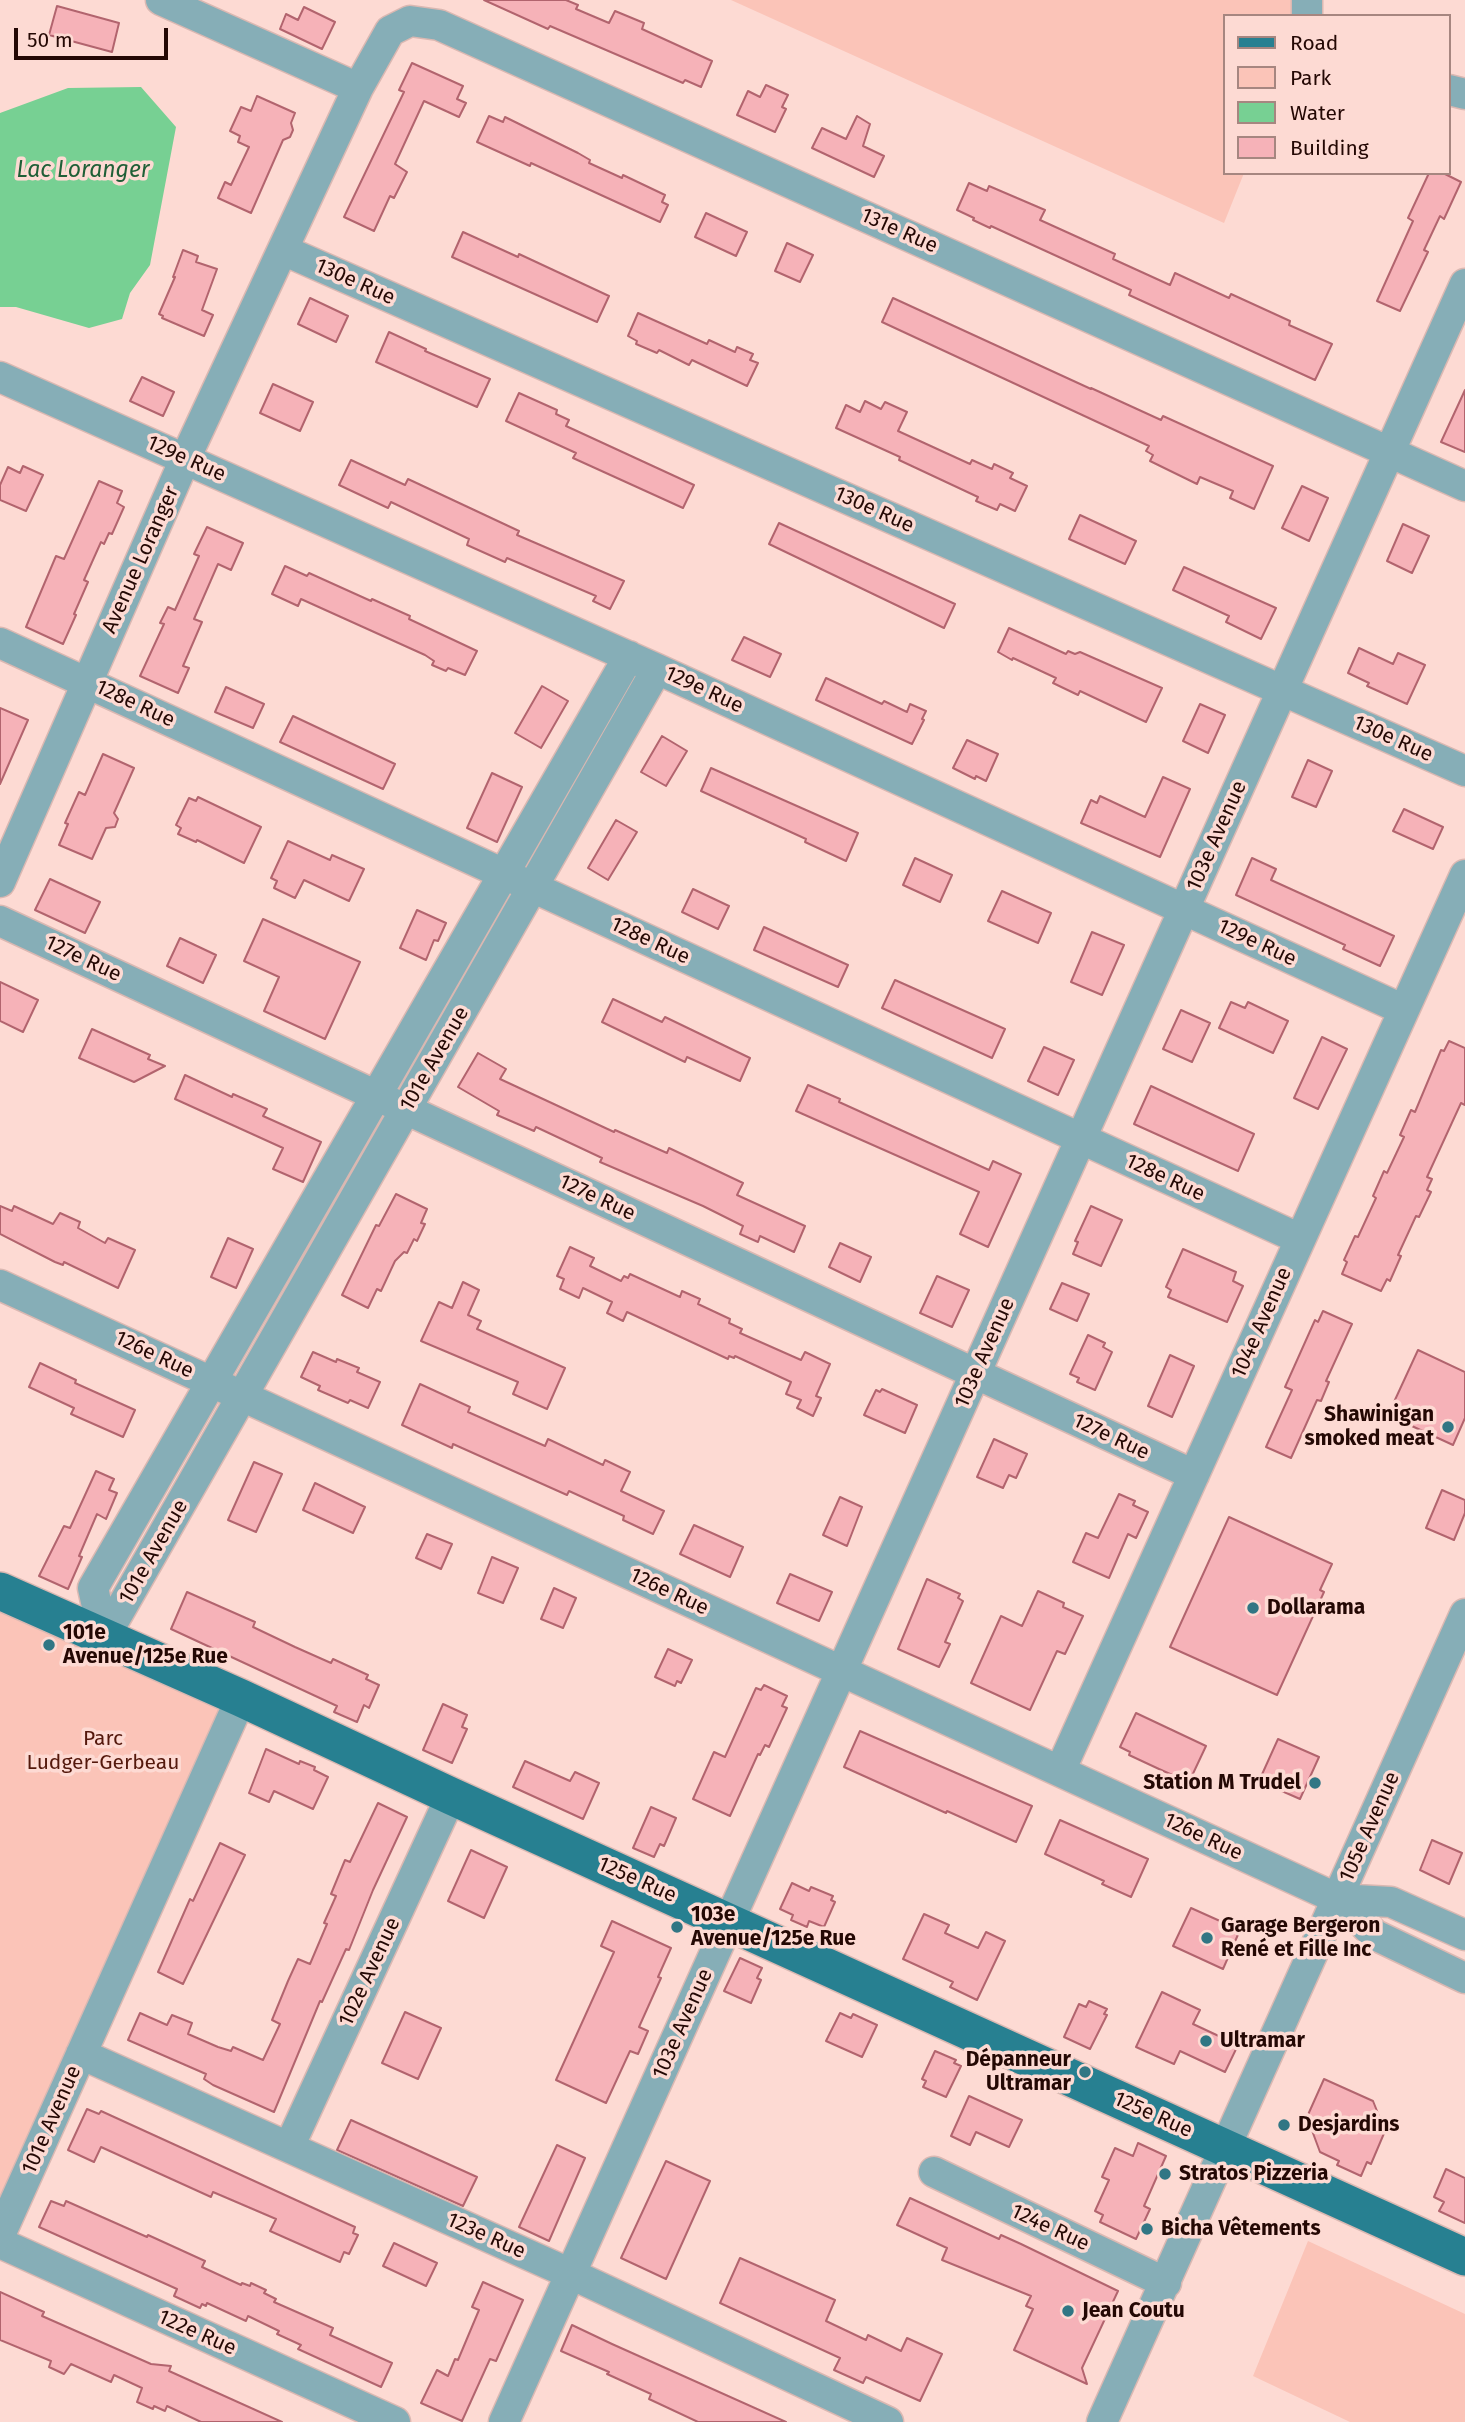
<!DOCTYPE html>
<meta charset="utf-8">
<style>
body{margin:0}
#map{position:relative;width:1465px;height:2422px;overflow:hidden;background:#fddad3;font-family:"Fira Sans",sans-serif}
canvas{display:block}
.legend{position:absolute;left:1223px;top:14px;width:228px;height:161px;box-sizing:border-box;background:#fddad3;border:2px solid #a68680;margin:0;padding:9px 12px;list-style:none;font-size:21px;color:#240804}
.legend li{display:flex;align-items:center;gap:14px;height:35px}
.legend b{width:35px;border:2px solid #a68680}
.scale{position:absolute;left:14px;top:28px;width:154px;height:32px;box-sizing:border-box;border:4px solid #240804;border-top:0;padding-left:9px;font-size:21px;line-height:24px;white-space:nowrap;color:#240804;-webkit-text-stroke:5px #fddad3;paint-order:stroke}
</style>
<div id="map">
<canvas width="1465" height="2422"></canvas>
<ul class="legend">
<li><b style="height:9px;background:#278091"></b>Road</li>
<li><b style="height:19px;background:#fbc4b8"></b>Park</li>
<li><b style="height:19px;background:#77d093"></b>Water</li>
<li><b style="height:19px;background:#f6b2b8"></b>Building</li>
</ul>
<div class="scale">50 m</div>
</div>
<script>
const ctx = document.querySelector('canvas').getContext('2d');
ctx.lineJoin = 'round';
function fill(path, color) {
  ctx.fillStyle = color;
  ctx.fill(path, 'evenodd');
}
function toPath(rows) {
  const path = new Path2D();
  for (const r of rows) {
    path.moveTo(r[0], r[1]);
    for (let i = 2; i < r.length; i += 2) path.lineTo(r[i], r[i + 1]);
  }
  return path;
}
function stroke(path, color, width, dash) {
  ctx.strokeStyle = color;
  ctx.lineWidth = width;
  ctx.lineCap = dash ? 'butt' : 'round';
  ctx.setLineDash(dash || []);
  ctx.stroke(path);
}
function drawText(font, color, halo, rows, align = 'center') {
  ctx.font = font + ' "Fira Sans",sans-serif';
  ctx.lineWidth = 7;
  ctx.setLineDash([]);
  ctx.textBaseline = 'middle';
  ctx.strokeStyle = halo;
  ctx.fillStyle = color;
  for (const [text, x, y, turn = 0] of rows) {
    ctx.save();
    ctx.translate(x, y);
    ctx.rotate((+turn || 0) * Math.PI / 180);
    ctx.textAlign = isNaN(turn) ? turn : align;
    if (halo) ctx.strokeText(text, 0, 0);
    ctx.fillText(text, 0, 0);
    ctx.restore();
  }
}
fill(toPath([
 [731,0,1302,0,1299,16,1225,16,1225,173,1244,173,1224,223],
 [0,1591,241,1698,0,2235],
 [1308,2241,1465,2314,1465,2422,1350,2422,1253,2376]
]), '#fbc4b8');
fill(toPath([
 [141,87,176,127,150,265,130,293,122,319,89,328,16,307,0,307,0,113,68,88]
]), '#77d093');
const building = toPath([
 [484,0,566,0,578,5,576,9,609,23,615,11,644,23,642,29,712,61,701,87,685,80,683,83,550,26,548,29,484,0],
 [57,6,119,23,112,52,49,35,57,6],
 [304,7,335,22,322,49,280,29,286,14,298,20,304,7],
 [412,63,463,86,457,99,466,103,459,117,424,101,395,164,407,172,394,198,390,196,374,231,344,217,404,92,399,90,412,63],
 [766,85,788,95,782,107,786,109,775,132,737,115,748,91,760,97,766,85],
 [257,96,295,113,291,123,293,130,290,137,283,140,251,213,218,198,225,182,231,185,249,147,238,142,240,136,230,131,241,107,251,111,257,96],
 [489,116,503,122,505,117,578,153,590,160,589,163,622,178,623,175,665,195,662,202,668,205,660,222,531,163,530,166,477,142,489,116],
 [857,116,870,124,863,146,884,156,874,177,812,148,822,128,846,139,857,116],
 [1429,173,1443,173,1461,182,1444,219,1440,216,1424,250,1428,252,1400,311,1377,301,1413,221,1408,218,1429,173],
 [969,183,987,191,989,186,1045,210,1040,220,1115,254,1113,259,1170,285,1175,273,1229,298,1231,294,1290,321,1289,325,1332,344,1315,380,1129,295,1131,290,991,226,990,228,973,220,974,218,957,210,969,183],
 [706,213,747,232,736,256,695,237,706,213],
 [463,232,518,257,519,254,609,296,597,322,452,257,463,232],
 [787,243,813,255,800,282,775,271,787,243],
 [183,250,198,256,196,262,217,269,202,310,213,315,204,336,162,318,163,316,159,314,175,277,173,277,183,250],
 [310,298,348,316,336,342,298,324,310,298],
 [893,298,1091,389,1091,388,1161,420,1163,416,1273,466,1254,509,1230,498,1233,491,1200,477,1197,484,1150,461,1153,455,1146,451,1149,446,882,322,893,298],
 [638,313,707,344,709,340,735,352,737,347,753,354,750,360,758,363,747,386,692,360,689,365,659,350,657,353,636,344,637,341,628,336,638,313],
 [389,332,426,349,425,351,490,379,477,407,376,362,389,332],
 [142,377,174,392,163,416,130,401,142,377],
 [273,384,313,402,300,431,260,413,273,384],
 [1465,390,1465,452,1441,442,1465,390],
 [519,393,557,410,556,414,569,420,566,426,694,485,683,508,573,458,576,453,506,421,519,393],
 [865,401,881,409,885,402,907,412,898,431,970,464,972,460,992,469,994,464,1013,473,1010,478,1027,486,1015,511,1000,504,997,510,976,501,978,497,899,460,900,457,836,428,846,405,860,412,865,401],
 [351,460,405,485,408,479,519,531,517,535,624,581,610,609,593,601,596,596,507,558,505,562,467,545,469,539,391,502,388,508,339,485,351,460],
 [23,466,43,475,26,511,0,500,0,485,8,467,20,473,23,466],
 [99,481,122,491,117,503,124,507,112,534,109,533,104,544,101,542,84,580,88,582,74,614,76,615,63,644,26,627,56,556,64,559,99,481],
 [1302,486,1328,498,1309,541,1282,528,1302,486],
 [1080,515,1136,541,1125,564,1069,539,1080,515],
 [779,523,955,604,944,628,769,544,779,523],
 [1403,524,1429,536,1412,573,1387,561,1403,524],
 [207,527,243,543,231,570,218,564,194,619,202,622,183,666,189,668,178,693,140,676,164,624,160,623,168,607,175,610,199,556,194,554,207,527],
 [285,566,307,576,309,573,371,601,372,599,410,616,409,619,477,651,465,675,448,668,446,671,432,665,434,661,425,655,301,599,298,606,272,594,285,566],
 [1184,567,1276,608,1261,639,1226,622,1229,616,1173,590,1184,567],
 [1009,628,1066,654,1068,651,1075,654,1080,652,1162,688,1146,722,1080,691,1078,695,1053,683,1056,678,1013,658,1012,660,998,652,1009,628],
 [744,637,781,654,770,677,732,660,744,637],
 [1359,648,1393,664,1398,653,1425,665,1407,704,1367,686,1369,683,1348,673,1359,648],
 [826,678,882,704,884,701,907,712,910,704,926,711,922,719,924,720,912,744,816,700,826,678],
 [542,686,568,701,541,748,515,733,542,686],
 [226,687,264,704,253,728,215,712,226,687],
 [1200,704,1225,715,1208,753,1183,741,1200,704],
 [0,708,28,720,0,784,0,708],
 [293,716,395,764,383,789,280,742,293,716],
 [662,736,687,751,666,786,641,772,662,736],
 [967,740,998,754,986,781,976,776,975,779,953,768,967,740],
 [103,754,134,768,114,813,118,819,115,827,106,828,92,859,59,845,68,824,65,823,79,792,85,795,103,754],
 [1308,760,1332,771,1316,807,1292,797,1308,760],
 [711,768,858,833,846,861,805,842,806,839,701,791,711,768],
 [492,773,522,787,497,842,467,828,492,773],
 [1163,777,1190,789,1160,857,1081,823,1091,800,1097,803,1100,796,1145,817,1163,777],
 [198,797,261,827,244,863,197,840,196,842,178,834,181,828,176,825,189,798,196,801,198,797],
 [1404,809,1443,827,1433,849,1393,831,1404,809],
 [616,820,637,832,608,880,588,868,616,820],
 [288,841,330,860,332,855,364,869,349,901,304,880,295,898,274,888,277,881,271,878,288,841],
 [915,858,952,875,940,902,903,885,915,858],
 [1252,858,1276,869,1271,880,1394,936,1380,966,1343,949,1345,945,1236,895,1252,858],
 [50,879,100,902,85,933,35,910,50,879],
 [693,889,729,906,718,929,682,912,693,889],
 [1002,891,1051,913,1038,943,988,921,1002,891],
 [417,910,446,923,438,941,434,940,426,960,400,948,417,910],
 [263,919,360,962,325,1039,264,1011,279,977,244,961,263,919],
 [764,927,848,965,838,987,754,950,764,927],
 [1092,932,1124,945,1102,995,1071,982,1092,932],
 [180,938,216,955,203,983,167,966,180,938],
 [895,980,1005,1029,992,1058,882,1008,895,980],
 [0,982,38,1000,23,1032,0,1021,0,982],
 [613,999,662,1022,665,1017,750,1058,740,1081,687,1057,685,1062,602,1022,613,999],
 [1231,1002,1245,1008,1248,1002,1288,1021,1273,1053,1219,1028,1231,1002],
 [1181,1010,1210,1023,1192,1062,1163,1049,1181,1010],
 [92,1029,150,1055,148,1059,165,1066,134,1082,79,1058,92,1029],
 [1322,1037,1347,1049,1318,1109,1294,1098,1322,1037],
 [1449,1041,1465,1048,1465,1105,1461,1103,1427,1177,1432,1179,1427,1190,1431,1192,1419,1217,1416,1216,1398,1255,1401,1256,1390,1281,1387,1279,1381,1291,1342,1274,1347,1262,1344,1260,1355,1236,1358,1237,1376,1198,1373,1196,1384,1171,1387,1173,1404,1137,1400,1135,1411,1110,1415,1112,1441,1050,1444,1051,1449,1041],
 [1044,1047,1074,1060,1058,1095,1028,1081,1044,1047],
 [478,1053,506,1069,500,1079,614,1132,615,1130,667,1153,669,1148,743,1183,737,1195,805,1226,794,1252,760,1236,758,1242,740,1234,743,1226,703,1206,600,1162,602,1158,536,1127,534,1131,497,1115,499,1111,458,1087,478,1053],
 [185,1075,232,1097,233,1094,267,1109,263,1116,321,1142,303,1182,273,1169,283,1148,175,1099,185,1075],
 [808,1085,840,1099,839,1102,989,1170,993,1161,1021,1174,988,1247,960,1234,979,1192,796,1111,808,1085],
 [1151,1086,1254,1134,1238,1171,1134,1124,1151,1086],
 [396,1194,427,1209,421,1223,425,1224,417,1241,414,1239,407,1253,404,1252,395,1261,381,1291,377,1289,368,1308,342,1295,376,1225,379,1226,396,1194],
 [0,1206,12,1211,14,1206,53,1224,60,1213,80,1222,78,1228,105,1243,108,1238,135,1250,118,1288,64,1262,63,1265,55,1262,0,1234,0,1206],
 [1091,1206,1122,1220,1101,1266,1073,1254,1078,1242,1075,1241,1091,1206],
 [228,1238,253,1249,236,1288,211,1277,228,1238],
 [840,1243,871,1257,860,1282,829,1267,840,1243],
 [570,1247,594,1258,590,1266,621,1281,624,1276,628,1278,630,1274,680,1297,682,1291,700,1299,698,1304,730,1319,729,1323,742,1329,740,1333,801,1360,805,1352,830,1364,816,1396,821,1398,813,1416,797,1408,801,1400,786,1394,791,1382,735,1356,734,1358,729,1356,728,1359,627,1312,623,1321,607,1313,612,1302,583,1288,579,1298,560,1289,564,1279,557,1276,570,1247],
 [1183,1249,1236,1272,1233,1281,1243,1286,1227,1322,1168,1297,1171,1290,1166,1287,1183,1249],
 [937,1276,969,1290,952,1327,920,1313,937,1276],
 [463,1282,479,1290,468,1315,481,1321,477,1329,565,1368,547,1409,513,1394,518,1382,421,1341,439,1302,452,1308,463,1282],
 [1062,1283,1089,1294,1077,1321,1050,1309,1062,1283],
 [1323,1311,1352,1324,1326,1381,1329,1382,1321,1401,1317,1400,1291,1458,1266,1447,1292,1390,1285,1387,1315,1320,1318,1322,1323,1311],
 [1088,1335,1105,1343,1103,1347,1112,1352,1095,1390,1077,1382,1079,1378,1070,1374,1088,1335],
 [1418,1350,1465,1372,1465,1418,1453,1445,1388,1415,1418,1350],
 [313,1352,336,1362,337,1359,359,1368,357,1372,380,1382,368,1408,350,1400,348,1403,318,1390,320,1386,301,1377,313,1352],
 [1170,1355,1194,1366,1172,1417,1148,1406,1170,1355],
 [40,1363,76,1380,75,1383,135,1410,123,1437,71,1414,74,1408,29,1387,40,1363],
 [420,1384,470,1407,468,1412,545,1446,548,1439,603,1465,605,1460,630,1472,621,1491,664,1511,653,1534,623,1520,624,1516,569,1491,567,1495,453,1444,452,1448,402,1425,420,1384],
 [882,1389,917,1405,905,1433,864,1415,876,1390,880,1392,882,1389],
 [994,1439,1027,1454,1016,1478,1009,1475,1003,1488,977,1477,994,1439],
 [254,1462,282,1474,256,1532,228,1520,254,1462],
 [96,1471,114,1479,109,1490,117,1493,106,1519,97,1514,79,1556,82,1557,68,1589,39,1576,64,1526,70,1528,96,1471],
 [315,1483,365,1507,353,1533,303,1510,315,1483],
 [1442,1490,1465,1500,1465,1513,1454,1540,1426,1528,1442,1490],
 [1119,1494,1135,1501,1133,1505,1148,1512,1136,1538,1128,1534,1109,1578,1073,1562,1086,1533,1098,1538,1119,1494],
 [840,1497,862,1507,847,1546,823,1535,840,1497],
 [1229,1517,1332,1564,1320,1590,1324,1592,1277,1695,1170,1647,1229,1517],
 [694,1525,743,1547,730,1577,680,1554,694,1525],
 [427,1534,452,1544,441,1569,416,1558,427,1534],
 [492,1557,518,1568,503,1603,478,1593,492,1557],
 [790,1574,832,1592,819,1621,777,1603,790,1574],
 [927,1579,960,1594,958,1598,963,1601,945,1642,950,1644,939,1667,898,1649,927,1579],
 [554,1588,576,1598,563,1628,541,1619,554,1588],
 [1038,1591,1064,1603,1063,1607,1083,1616,1065,1654,1057,1651,1030,1710,971,1683,1001,1616,1022,1626,1038,1591],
 [187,1592,255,1622,253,1627,295,1647,331,1663,333,1659,368,1675,366,1679,379,1685,369,1708,364,1705,357,1722,334,1712,337,1706,171,1629,187,1592],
 [668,1649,692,1660,681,1683,677,1681,675,1686,655,1677,668,1649],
 [764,1685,787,1696,782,1706,787,1708,769,1747,765,1745,760,1755,758,1754,730,1816,693,1799,714,1752,725,1757,756,1688,761,1690,764,1685],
 [443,1704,467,1715,462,1727,467,1729,452,1763,423,1750,443,1704],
 [1136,1713,1206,1746,1190,1780,1181,1776,1179,1778,1159,1769,1129,1755,1130,1752,1120,1747,1136,1713],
 [860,1731,1032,1806,1016,1842,947,1811,946,1813,844,1767,860,1731],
 [1278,1739,1319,1757,1300,1799,1259,1781,1278,1739],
 [266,1749,299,1764,300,1761,315,1767,314,1770,328,1777,313,1809,274,1791,269,1802,249,1793,266,1749],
 [525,1761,570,1781,575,1772,599,1783,583,1819,513,1787,525,1761],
 [378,1803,407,1817,373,1890,349,1950,346,1949,322,2002,320,2001,274,2112,213,2085,204,2079,206,2074,128,2040,140,2013,167,2025,172,2015,192,2023,188,2034,218,2047,231,2051,233,2047,263,2060,280,2024,272,2020,288,1981,298,1959,310,1964,327,1924,324,1923,336,1896,331,1894,345,1860,350,1862,378,1803],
 [651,1807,676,1818,664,1846,660,1844,654,1857,633,1848,651,1807],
 [1060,1820,1148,1859,1131,1897,1102,1884,1104,1881,1045,1854,1060,1820],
 [1432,1840,1462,1853,1449,1884,1420,1870,1432,1840],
 [220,1843,245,1855,183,1984,158,1972,190,1899,193,1901,220,1843],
 [471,1850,507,1867,484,1918,448,1901,471,1850],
 [792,1883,809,1891,811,1887,833,1896,831,1900,835,1902,824,1927,809,1921,807,1927,791,1920,793,1915,780,1909,792,1883],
 [1191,1908,1240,1930,1223,1969,1173,1946,1191,1908],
 [924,1914,949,1925,945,1933,978,1948,986,1932,1005,1941,977,2000,950,1987,953,1982,903,1959,924,1914],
 [612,1921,671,1948,658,1977,661,1978,639,2027,648,2031,638,2054,630,2051,606,2103,556,2080,614,1952,601,1946,612,1921],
 [740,1958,762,1968,757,1978,761,1980,751,2003,724,1991,740,1958],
 [1162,1992,1200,2010,1193,2024,1238,2045,1225,2072,1180,2051,1174,2064,1136,2047,1162,1992],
 [1089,2001,1107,2009,1104,2014,1107,2015,1090,2049,1064,2037,1079,2004,1086,2007,1089,2001],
 [405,2012,441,2028,418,2079,382,2063,405,2012],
 [840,2013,851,2018,853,2014,877,2025,862,2057,826,2041,840,2013],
 [935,2051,956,2060,954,2063,961,2066,946,2097,923,2087,926,2081,922,2079,935,2051],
 [1324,2079,1373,2101,1385,2131,1371,2164,1367,2162,1361,2176,1337,2165,1339,2161,1320,2152,1307,2117,1324,2079],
 [969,2096,1022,2120,1009,2147,976,2132,970,2145,951,2136,969,2096],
 [87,2109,99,2114,101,2111,355,2227,353,2233,358,2235,349,2254,344,2252,340,2262,270,2231,276,2219,213,2192,211,2197,101,2147,94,2162,68,2150,87,2109],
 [351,2120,477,2177,463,2206,337,2150,351,2120],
 [1138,2143,1166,2156,1144,2206,1150,2209,1136,2239,1100,2222,1103,2215,1095,2211,1109,2180,1102,2177,1115,2148,1133,2156,1138,2143],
 [557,2145,585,2158,549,2241,519,2227,557,2145],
 [666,2161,710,2181,666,2279,621,2258,666,2161],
 [1446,2169,1465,2178,1465,2223,1439,2211,1444,2202,1434,2197,1446,2169],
 [910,2198,999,2239,1001,2235,1021,2244,1118,2291,1082,2368,1087,2384,1014,2350,1033,2309,1026,2306,1031,2296,942,2260,947,2248,897,2225,910,2198],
 [51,2201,64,2206,66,2201,147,2237,148,2235,205,2261,202,2267,241,2285,242,2283,250,2286,251,2283,266,2290,264,2293,276,2299,274,2302,333,2328,330,2335,392,2363,381,2387,298,2349,301,2345,277,2334,279,2331,248,2316,246,2321,207,2303,206,2306,202,2304,200,2308,174,2296,177,2289,39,2227,51,2201],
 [394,2243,437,2263,426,2286,383,2266,394,2243],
 [740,2258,835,2300,826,2321,866,2340,868,2335,901,2351,907,2338,942,2354,920,2401,866,2377,863,2383,834,2370,840,2358,720,2303,740,2258],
 [483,2282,523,2300,496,2361,490,2359,462,2421,421,2403,437,2370,448,2376,455,2359,458,2360,479,2310,472,2307,483,2282],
 [0,2292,44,2312,42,2316,151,2364,171,2366,169,2371,282,2422,201,2422,167,2406,165,2411,154,2406,153,2409,137,2402,142,2388,114,2375,111,2382,71,2364,64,2374,49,2367,51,2361,0,2340,0,2292],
 [572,2325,612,2344,786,2422,698,2422,649,2399,651,2394,607,2374,609,2372,561,2351,572,2325]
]);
fill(building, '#f6b2b8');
stroke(building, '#b2646e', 2);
const minor = toPath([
 [161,0,358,88],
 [1307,16,1307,0],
 [1449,90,1465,94],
 [283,250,1465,771],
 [0,377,657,669,1404,1010],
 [0,643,1300,1239],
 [0,882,185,459,358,88,390,31,410,21,439,25,1465,486],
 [0,921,1194,1475],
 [0,1285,1338,1899,1375,1935,1465,1978],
 [104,1638,93,1588,629,656],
 [104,1638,657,669],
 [1060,1771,1465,875],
 [1338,1899,1391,1902,1465,1935],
 [81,2054,571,2274,888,2422],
 [289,2147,451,1796],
 [934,2172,1166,2283],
 [0,2235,241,1698],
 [0,2243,395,2422],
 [504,2422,1465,284],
 [1102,2422,1465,1614]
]);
const major = toPath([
 [0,1591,241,1698,451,1796,1465,2257]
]);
stroke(minor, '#dab8b2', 33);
stroke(major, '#dab8b2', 40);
stroke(minor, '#86aeb7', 30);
stroke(major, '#278091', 37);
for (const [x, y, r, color] of [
 [1448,1427,7,"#317684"],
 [1253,1608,7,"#317684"],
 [49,1645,7,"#317684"],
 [1315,1783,7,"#317684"],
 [677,1927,7,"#317684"],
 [1207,1938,7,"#317684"],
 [1206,2041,7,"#317684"],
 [1085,2072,7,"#317684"],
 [1284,2125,7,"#317684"],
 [1165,2174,7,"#317684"],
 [1147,2229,7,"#317684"],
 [1068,2311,7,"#317684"]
]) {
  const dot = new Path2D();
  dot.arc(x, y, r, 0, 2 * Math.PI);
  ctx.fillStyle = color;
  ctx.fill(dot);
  stroke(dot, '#fddad3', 2.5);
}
drawText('21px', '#240804', '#fddad3', [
 ["131e Rue",899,231,24],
 ["130e Rue",355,282,24],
 ["129e Rue",186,459,24],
 ["130e Rue",874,510,24],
 ["Avenue Loranger",141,560,-66],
 ["129e Rue",704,690,25],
 ["128e Rue",135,704,25],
 ["130e Rue",1393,739,24],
 ["103e Avenue",1217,836,-66],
 ["128e Rue",650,941,25],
 ["129e Rue",1257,943,25],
 ["127e Rue",83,959,25],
 ["101e Avenue",435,1059,-60],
 ["128e Rue",1165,1178,25],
 ["127e Rue",597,1198,25],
 ["104e Avenue",1262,1323,-66],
 ["103e Avenue",985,1353,-66],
 ["126e Rue",154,1355,25],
 ["127e Rue",1111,1437,25],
 ["101e Avenue",154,1552,-60],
 ["126e Rue",669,1592,25],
 ["105e Avenue",1370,1827,-66],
 ["126e Rue",1203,1837,25],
 ["125e Rue",637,1880,24],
 ["102e Avenue",370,1972,-65],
 ["103e Avenue",683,2024,-66],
 ["125e Rue",1153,2115,24],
 ["101e Avenue",52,2120,-66],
 ["124e Rue",1050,2228,25],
 ["123e Rue",486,2236,24],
 ["122e Rue",197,2333,24]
]);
drawText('bold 21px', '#240804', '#fddad3', [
 ["Shawinigan",1434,1415,"right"],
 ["smoked meat",1434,1439,"right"],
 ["Dollarama",1267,1608],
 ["101e",63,1633],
 ["Avenue/125e Rue",63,1657],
 ["Station M Trudel",1301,1783,"right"],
 ["103e",691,1915],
 ["Avenue/125e Rue",691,1939],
 ["Garage Bergeron",1221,1926],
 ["René et Fille Inc",1221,1950],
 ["Ultramar",1220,2041],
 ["Dépanneur",1071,2060,"right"],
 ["Ultramar",1071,2084,"right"],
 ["Desjardins",1298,2125],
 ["Stratos Pizzeria",1179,2174],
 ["Bicha Vêtements",1161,2229],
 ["Jean Coutu",1082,2311]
], 'left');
drawText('21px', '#54180c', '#fddad3', [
 ["Parc",103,1739],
 ["Ludger-Gerbeau",103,1763]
]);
drawText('italic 23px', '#1f5f37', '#fddad3', [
 ["Lac Loranger",83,171]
]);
</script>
